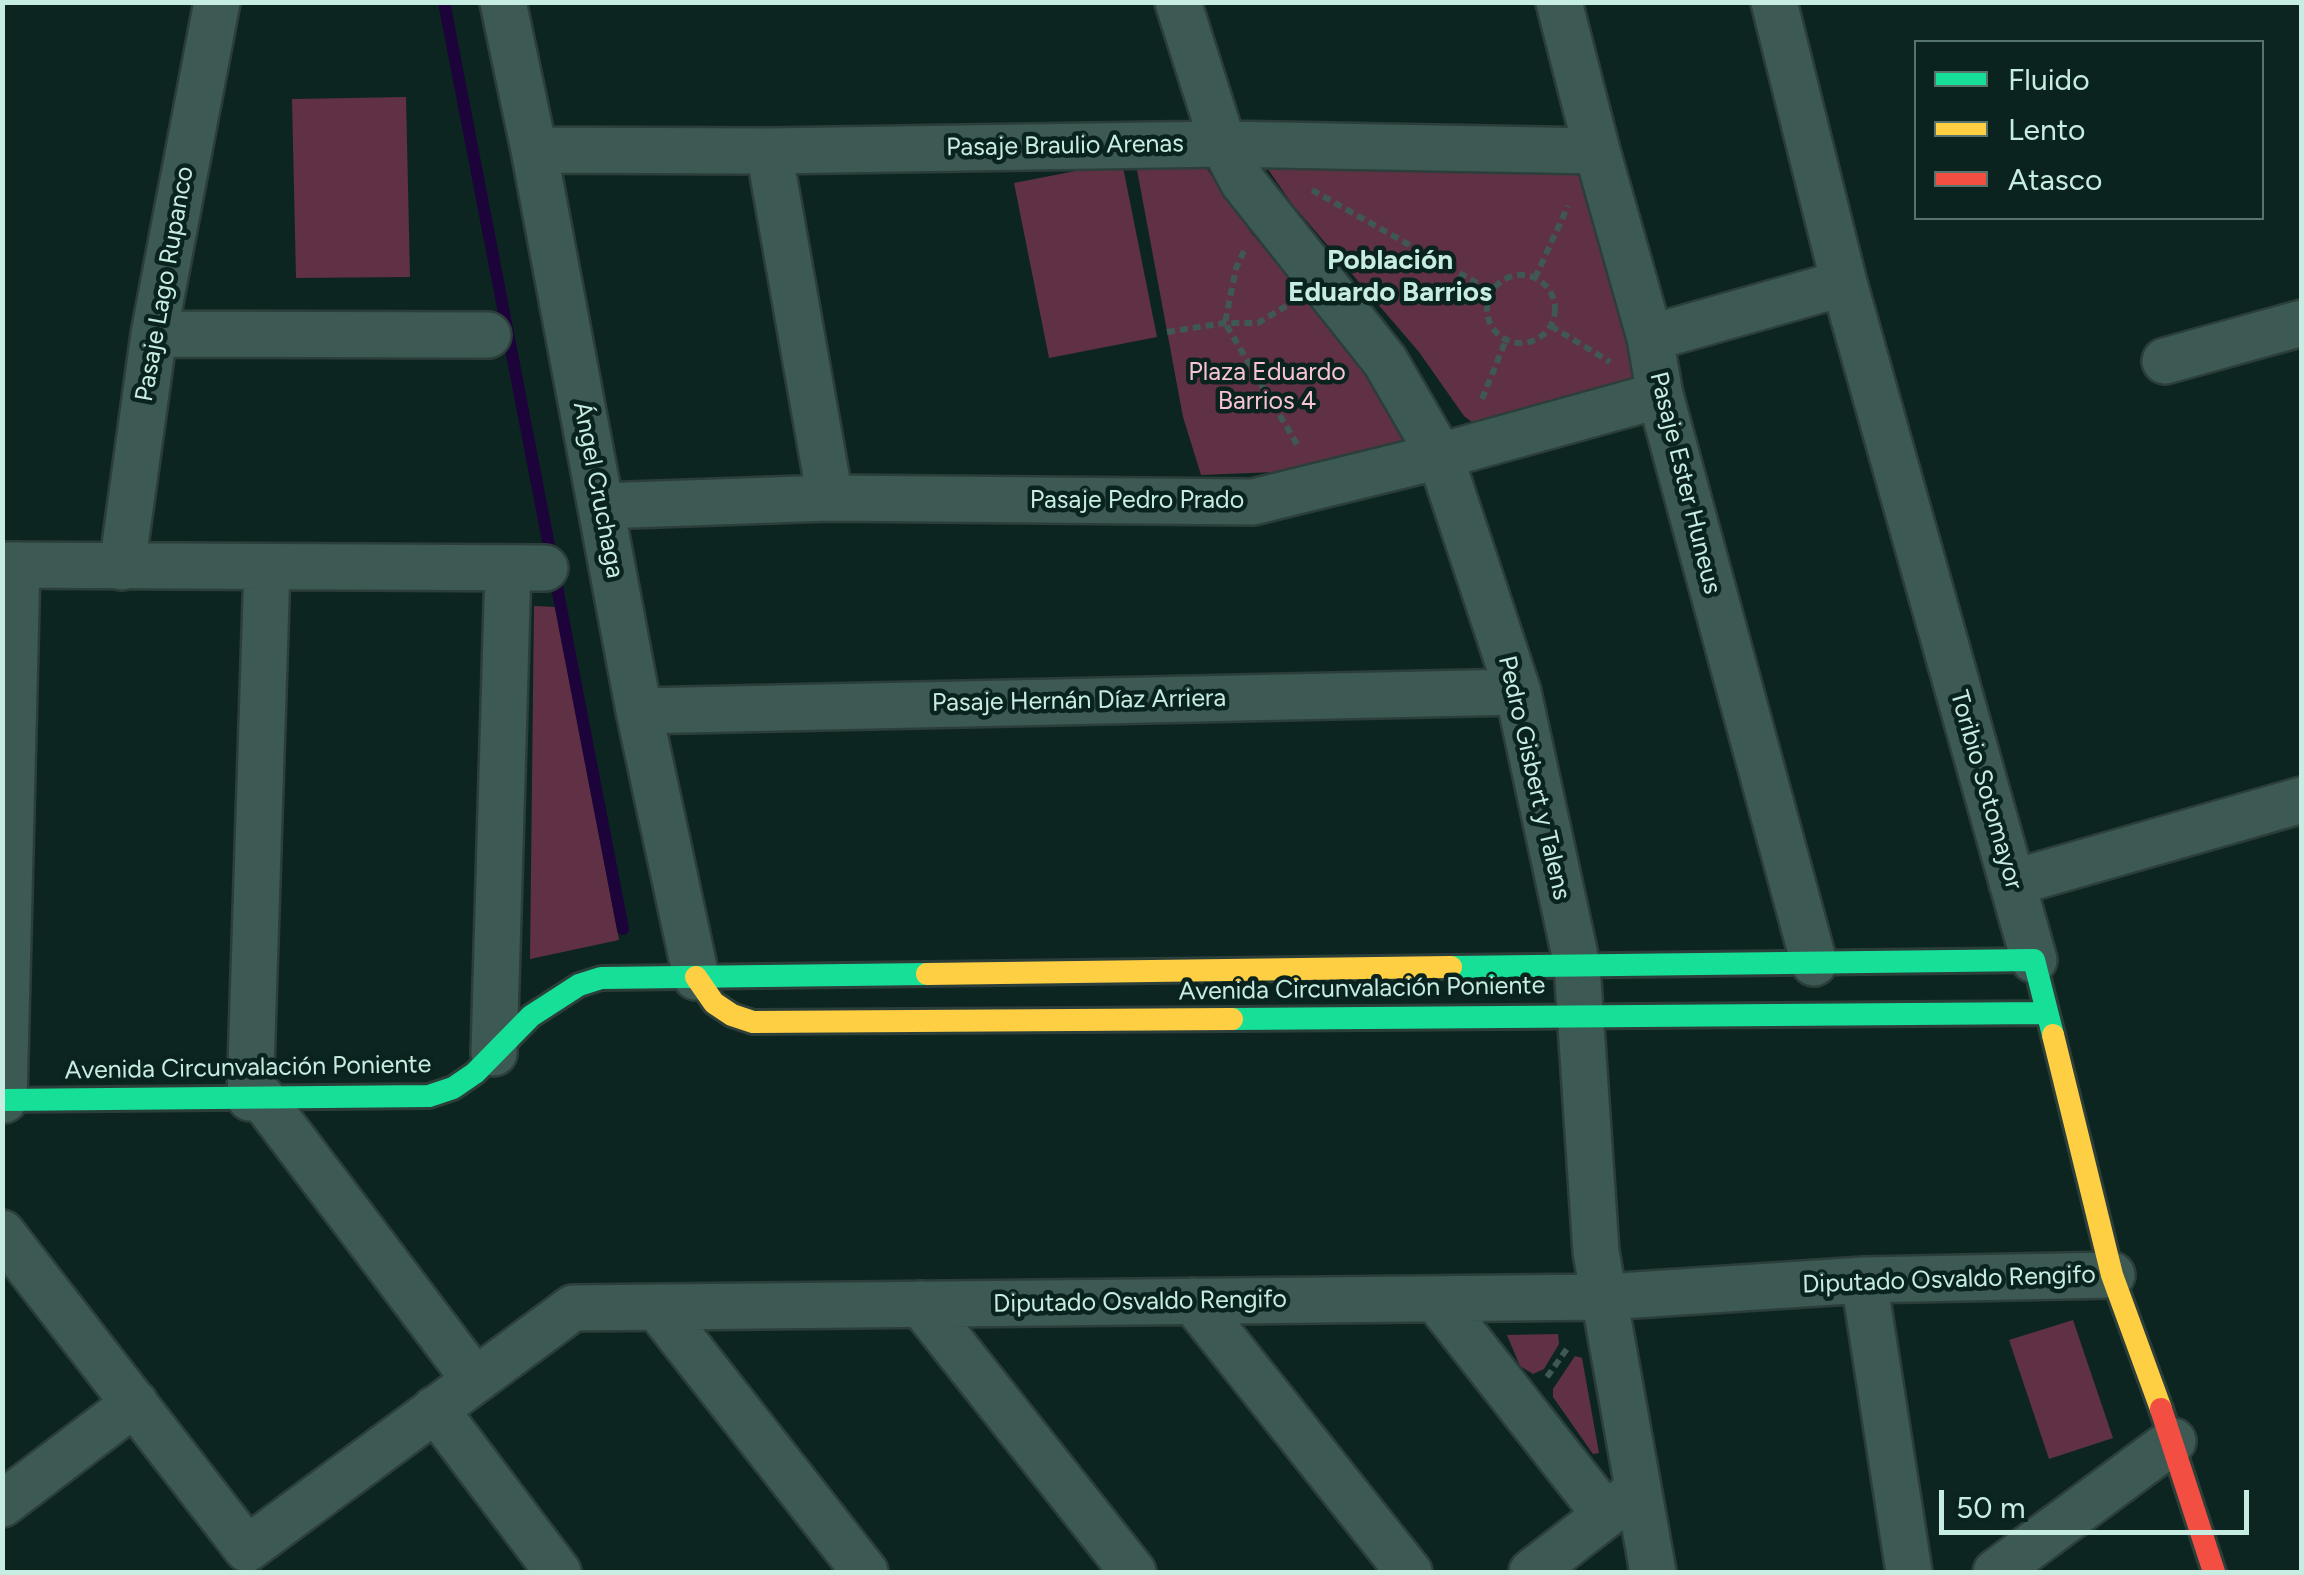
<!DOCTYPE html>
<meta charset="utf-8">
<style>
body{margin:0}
#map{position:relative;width:2304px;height:1575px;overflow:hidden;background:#0d2521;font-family:Figtree,sans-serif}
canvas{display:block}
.frame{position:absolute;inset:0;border:5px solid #c7ece2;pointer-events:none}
.legend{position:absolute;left:1914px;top:40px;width:350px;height:180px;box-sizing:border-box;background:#0a231e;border:2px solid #56736c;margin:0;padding:12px 18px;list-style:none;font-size:30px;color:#c7ece2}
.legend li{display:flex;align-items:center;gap:20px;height:50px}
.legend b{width:50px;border:2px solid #56736c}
.scale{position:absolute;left:1939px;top:1490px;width:310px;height:45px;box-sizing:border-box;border:5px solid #c7ece2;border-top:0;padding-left:12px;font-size:30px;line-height:35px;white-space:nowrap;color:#c7ece2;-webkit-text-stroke:8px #0a231e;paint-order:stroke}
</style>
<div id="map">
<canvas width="2304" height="1575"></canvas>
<div class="frame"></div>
<ul class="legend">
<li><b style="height:12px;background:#16e098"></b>Fluido</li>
<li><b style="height:12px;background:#ffcf43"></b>Lento</li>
<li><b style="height:12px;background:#f24e42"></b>Atasco</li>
</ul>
<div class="scale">50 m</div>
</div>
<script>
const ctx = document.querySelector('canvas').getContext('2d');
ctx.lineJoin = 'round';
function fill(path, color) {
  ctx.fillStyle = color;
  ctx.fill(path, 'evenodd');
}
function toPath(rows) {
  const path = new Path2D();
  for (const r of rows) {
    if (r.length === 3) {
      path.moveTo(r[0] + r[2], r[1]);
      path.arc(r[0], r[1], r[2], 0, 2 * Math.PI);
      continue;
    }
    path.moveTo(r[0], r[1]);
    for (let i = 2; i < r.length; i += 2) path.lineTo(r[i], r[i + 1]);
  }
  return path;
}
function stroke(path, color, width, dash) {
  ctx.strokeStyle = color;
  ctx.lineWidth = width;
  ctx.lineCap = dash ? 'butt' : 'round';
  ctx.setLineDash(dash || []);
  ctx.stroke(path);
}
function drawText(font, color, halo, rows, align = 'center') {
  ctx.font = font + ' Figtree,sans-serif';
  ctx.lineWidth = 9;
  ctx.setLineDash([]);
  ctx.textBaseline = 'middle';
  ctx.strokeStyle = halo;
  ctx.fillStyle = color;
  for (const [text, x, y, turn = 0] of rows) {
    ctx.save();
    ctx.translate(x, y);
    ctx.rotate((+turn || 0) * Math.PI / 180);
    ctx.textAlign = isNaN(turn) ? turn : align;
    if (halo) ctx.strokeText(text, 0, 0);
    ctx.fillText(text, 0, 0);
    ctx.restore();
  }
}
fill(toPath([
 [406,97,410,277,296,278,292,99],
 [1135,159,1205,166,1252,234,1363,363,1411,427,1405,444,1300,471,1201,475,1183,417],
 [1122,162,1157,337,1049,358,1014,183],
 [1263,162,1584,170,1637,379,1481,424,1472,422,1464,416,1419,352,1292,204],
 [534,606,556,607,619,940,530,959],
 [2073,1320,2113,1438,2049,1459,2009,1340],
 [1558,1334,1559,1344,1544,1369,1533,1374,1520,1366,1507,1335],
 [1575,1356,1582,1358,1599,1453,1593,1454,1553,1397,1553,1389]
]), '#603144');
stroke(toPath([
 [444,2,623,929]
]), '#1c033a', 12);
const street = toPath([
 [503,2,534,150,639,711,696,977],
 [1178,2,1223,144,1243,182,1385,361,1440,456,1518,692,1577,965,1596,1252,1653,1572],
 [1559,2,1597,151,1650,338,1660,395,1814,963],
 [1774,2,1844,283,2034,960],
 [534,150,769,151,1223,144,1597,151],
 [769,151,830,498],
 [154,334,488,335],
 [1650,338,1844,283],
 [2165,361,2302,323],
 [601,506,830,498,1253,502,1440,456,1660,395],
 [2,565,545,568],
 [122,567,154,334,217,2],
 [639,711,1518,692],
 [2012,883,2302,800],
 [494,1053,508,568],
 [250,1098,267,568],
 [262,1098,475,1380],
 [4,1100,17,565],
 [2,1233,247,1549,573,1308,1604,1297,1864,1280,2112,1275],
 [1864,1280,1909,1572],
 [1436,1299,1605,1514],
 [1193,1301,1409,1572],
 [921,1304,1133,1572],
 [657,1307,865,1572],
 [435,1409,558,1572],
 [2,1504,135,1403],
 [1532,1572,1629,1497],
 [1996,1572,2173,1441]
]);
const fast = toPath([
 [1451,967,2034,960,2053,1035],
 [1232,1019,2047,1013],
 [2,1100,429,1096,453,1088,475,1073,531,1016,579,985,601,978,927,974]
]);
const slow = toPath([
 [927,974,1451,967],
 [696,977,714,1003,732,1015,753,1022,1232,1019],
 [2053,1035,2112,1275,2161,1409]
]);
const jam = toPath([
 [2161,1409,2214,1572]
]);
stroke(street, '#2c3e3a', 50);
stroke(fast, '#2c3e3a', 28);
stroke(slow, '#2c3e3a', 28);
stroke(jam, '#2c3e3a', 28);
stroke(toPath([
 [1312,190,1491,291],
 [1244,251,1236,268,1225,323,1298,446],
 [1521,309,34],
 [1535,278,1568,206],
 [1551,326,1610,362],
 [1167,332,1225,323,1258,323,1286,306],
 [1482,399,1506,340],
 [1547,1377,1569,1346]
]), '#3f5854', 6, [8, 5]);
stroke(street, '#3c5953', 45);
stroke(fast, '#16e098', 22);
stroke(slow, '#ffcf43', 22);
stroke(jam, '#f24e42', 22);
drawText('25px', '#c7ece2', '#0a231e', [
 ["Pasaje Braulio Arenas",1065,146,-1],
 ["Pasaje Lago Rupanco",165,284,-80],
 ["Pasaje Ester Huneus",1685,483,76],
 ["Ángel Cruchaga",598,490,79],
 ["Pasaje Pedro Prado",1137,501],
 ["Pasaje Hernán Díaz Arriera",1079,701,-1],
 ["Pedro Gisbert y Talens",1534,778,77],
 ["Toribio Sotomayor",1986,790,74],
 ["Avenida Circunvalación Poniente",1362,989,-1],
 ["Avenida Circunvalación Poniente",248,1068,-1],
 ["Diputado Osvaldo Rengifo",1949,1280,-2],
 ["Diputado Osvaldo Rengifo",1140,1302,-1]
]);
drawText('25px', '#f8c3d3', '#0a231e', [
 ["Plaza Eduardo",1267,373],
 ["Barrios 4",1267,402]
]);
drawText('bold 28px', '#c7ece2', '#0a231e', [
 ["Población",1390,261],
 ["Eduardo Barrios",1390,293]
]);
</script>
